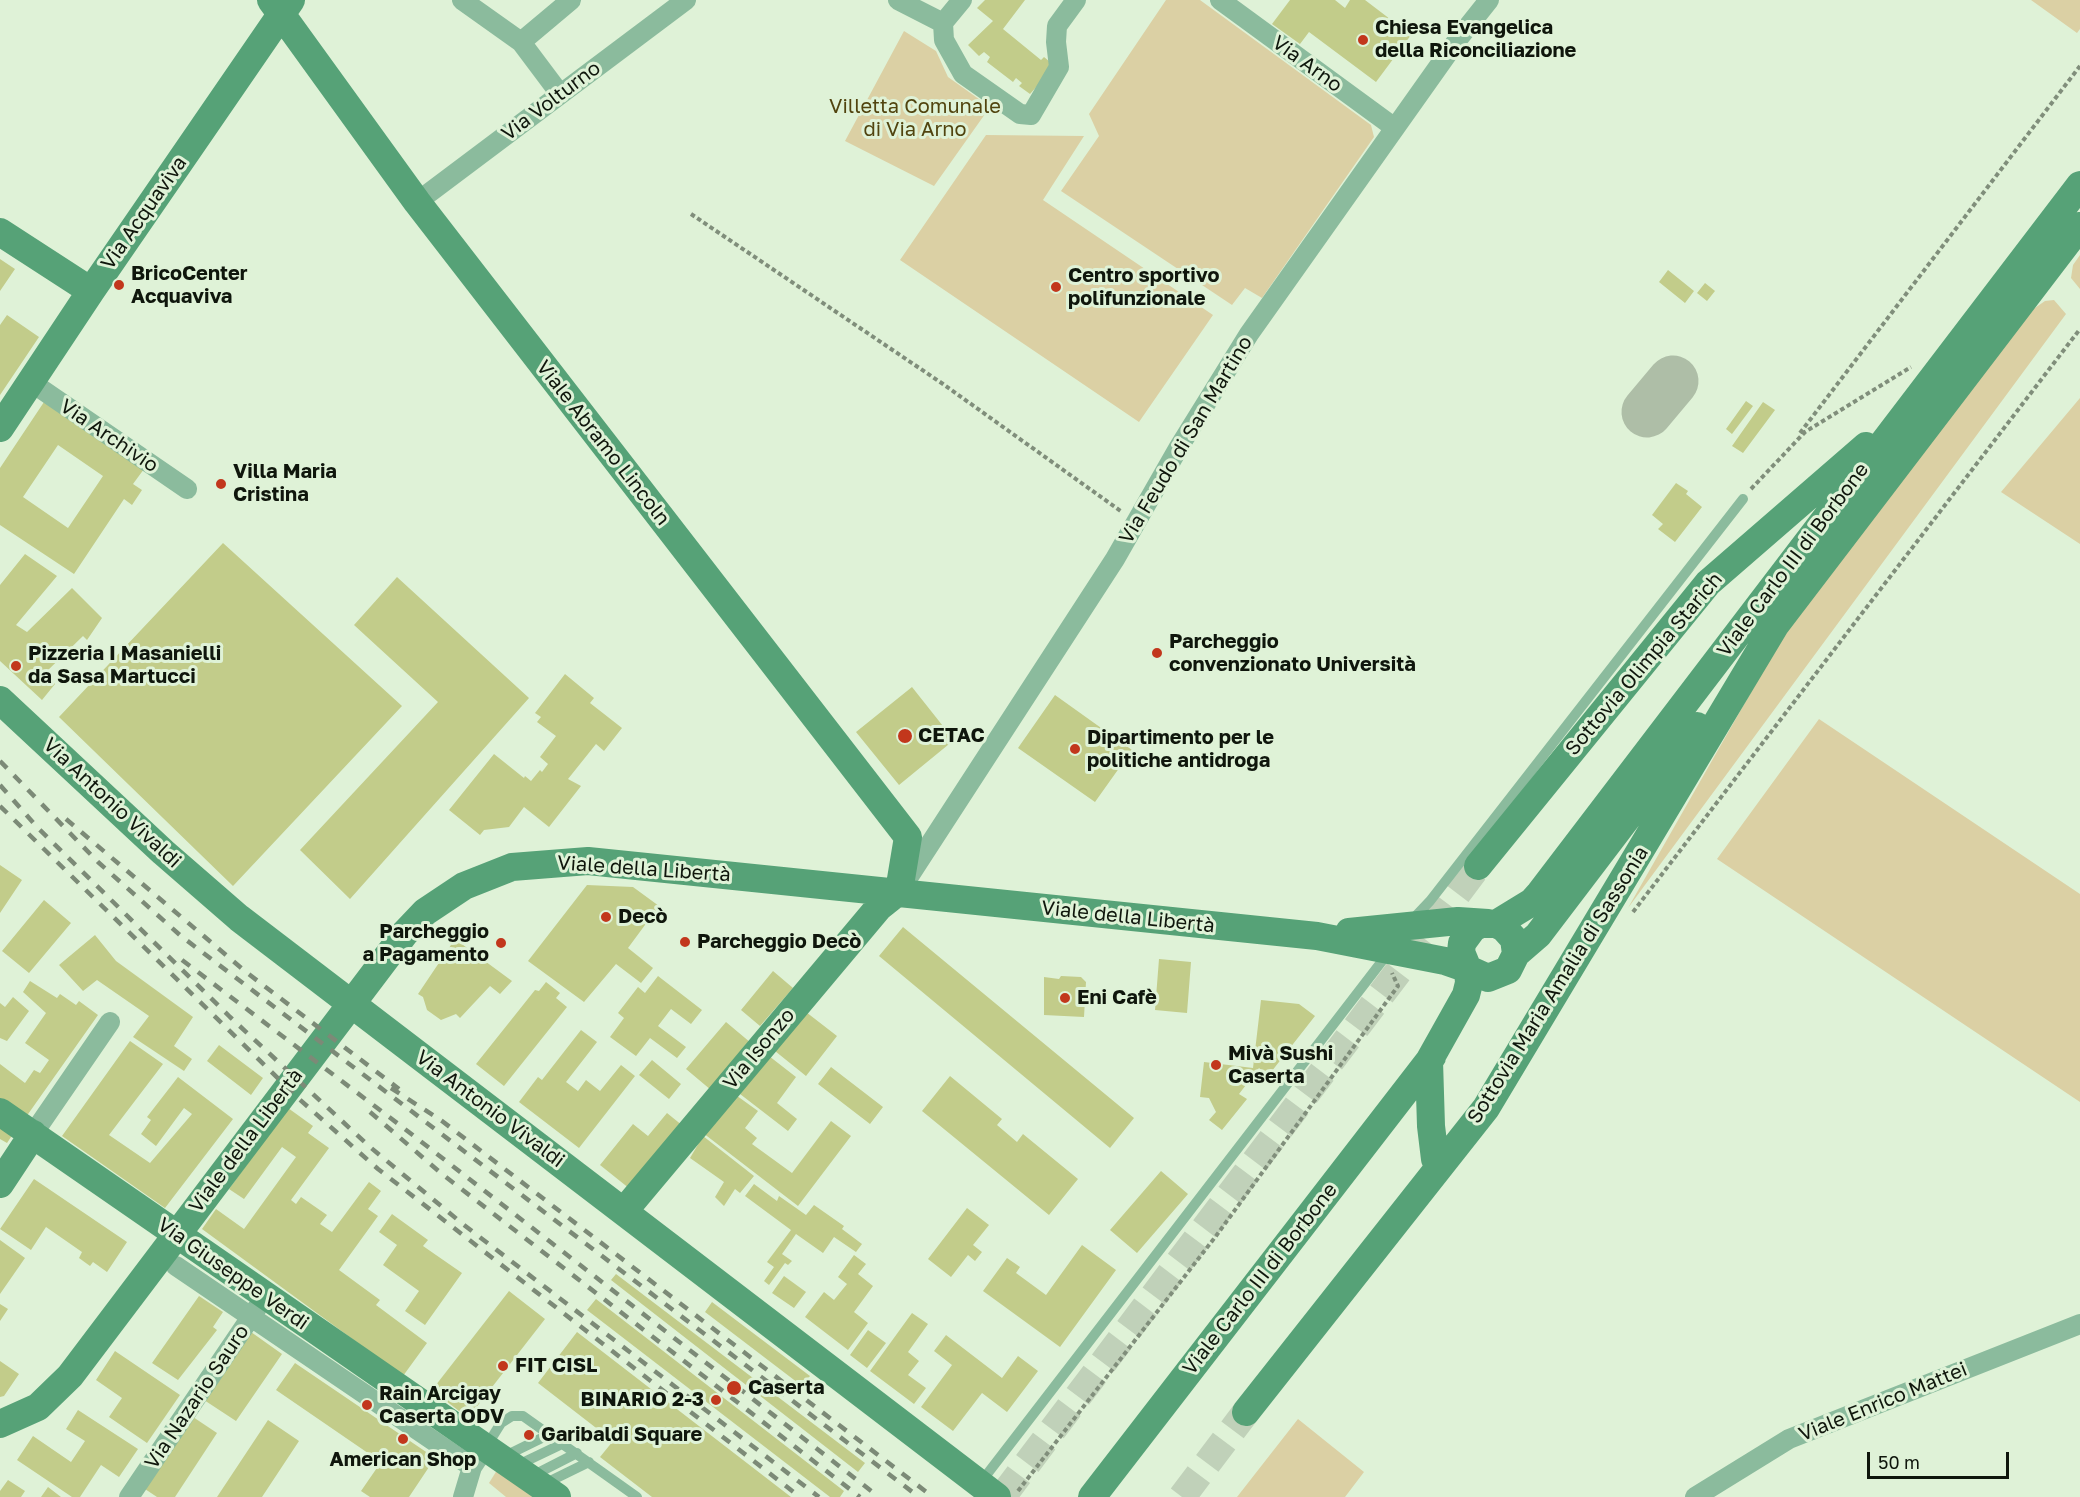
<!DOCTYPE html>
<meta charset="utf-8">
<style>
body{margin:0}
#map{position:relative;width:2080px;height:1497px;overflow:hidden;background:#dff2d7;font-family:"Golos Text",sans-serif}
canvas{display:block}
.scale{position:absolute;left:1867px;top:1452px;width:142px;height:27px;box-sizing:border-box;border:3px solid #0f160c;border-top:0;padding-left:8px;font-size:18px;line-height:21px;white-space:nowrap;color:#0f160c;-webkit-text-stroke:4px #dff2d7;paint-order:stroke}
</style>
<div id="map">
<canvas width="2080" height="1497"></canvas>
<div class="scale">50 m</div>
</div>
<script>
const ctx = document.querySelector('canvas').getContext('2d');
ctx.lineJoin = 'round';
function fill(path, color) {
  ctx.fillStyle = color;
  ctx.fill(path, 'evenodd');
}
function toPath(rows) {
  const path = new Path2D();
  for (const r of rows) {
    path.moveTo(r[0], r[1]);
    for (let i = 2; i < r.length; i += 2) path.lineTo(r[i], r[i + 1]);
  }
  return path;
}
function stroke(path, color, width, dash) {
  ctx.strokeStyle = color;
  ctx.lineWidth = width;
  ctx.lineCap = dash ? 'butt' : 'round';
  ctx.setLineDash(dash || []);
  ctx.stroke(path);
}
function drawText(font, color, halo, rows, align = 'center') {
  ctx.font = font + ' "Golos Text",sans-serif';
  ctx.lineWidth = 6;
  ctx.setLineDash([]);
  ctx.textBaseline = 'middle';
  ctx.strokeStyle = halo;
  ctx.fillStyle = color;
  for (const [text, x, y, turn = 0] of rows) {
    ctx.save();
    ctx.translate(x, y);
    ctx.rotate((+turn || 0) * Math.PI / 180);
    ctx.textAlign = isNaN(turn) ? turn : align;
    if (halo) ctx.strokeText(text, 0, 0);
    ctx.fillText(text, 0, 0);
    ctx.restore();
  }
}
fill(toPath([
 [1166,0,1200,0,1371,125,1374,137,1262,298,1245,288,1232,305,1061,191,1099,136,1089,114],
 [2031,0,2080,0,2080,29,2077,33],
 [904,31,936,51,948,77,990,107,934,186,845,141],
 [986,135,1084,136,1043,200,1213,315,1139,422,900,260],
 [2080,255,2080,289,2071,278,2073,265],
 [2054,300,2066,314,1628,908,1775,650,1810,596,2026,314,2045,301],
 [2080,398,2080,544,2001,492],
 [1819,719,2080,894,2080,1102,1717,859],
 [1298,1419,1364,1472,1345,1497,1237,1497],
 [499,1467,543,1497,506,1497,489,1483]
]), '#dbd0a4');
stroke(toPath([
 [1647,412,1673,381]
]), '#aebea7', 51);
fill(toPath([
 [985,0,1025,0,1003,29,1041,60,1044,57,1055,66,1030,94,1019,86,1022,83,1016,78,1013,82,987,62,990,57,984,52,979,56,968,45,993,21,977,8],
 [1290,0,1335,0,1345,8,1350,0,1365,0,1411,35,1376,82,1309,32,1300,44,1272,24],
 [0,259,15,269,0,291],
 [1668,270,1694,291,1685,303,1659,282],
 [1705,283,1715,291,1707,301,1697,293],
 [7,315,39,337,0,395,0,325],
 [1746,401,1753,406,1732,434,1726,429],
 [44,402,144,469,133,484,142,490,132,505,124,499,74,574,0,525,0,468],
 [58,445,103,476,68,528,23,497],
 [1763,402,1775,410,1743,453,1732,446],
 [1676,483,1688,491,1686,494,1702,507,1675,542,1658,529,1663,524,1652,515],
 [223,543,402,706,233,886,59,717],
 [25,554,57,576,16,625,27,632,72,588,102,618,87,640,83,636,44,674,55,684,42,700,0,661,0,585],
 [397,577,529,698,350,899,300,850,438,702,354,625],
 [565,674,594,698,590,703,622,728,604,751,596,744,568,779,581,786,549,827,524,807,509,827,484,830,480,835,449,810,494,754,524,778,525,776,531,781,540,770,542,772,548,764,540,757,556,736,537,722,541,717,535,713],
 [912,687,954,740,899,785,856,732],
 [1055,695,1132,750,1095,802,1018,748],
 [0,865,22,880,0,913],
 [587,885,633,887,659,906,628,948,653,968,641,983,616,964,584,1002,528,961],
 [44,900,71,923,29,973,2,951],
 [903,927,1134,1118,1110,1148,879,956],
 [95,935,116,961,193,1017,174,1046,192,1059,184,1071,133,1037,149,1016,97,980,83,991,59,965],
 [455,939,512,981,500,994,490,986,460,1018,456,1014,441,1020,427,1010,423,997,418,994],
 [1159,959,1191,962,1187,1013,1155,1010],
 [773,971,793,988,760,1026,741,1010],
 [658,976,702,1010,691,1024,671,1009,658,1026,686,1047,677,1058,650,1038,636,1056,610,1037,624,1018,618,1013,638,987,645,993],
 [1061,976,1081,977,1086,982,1084,1017,1044,1015,1044,977,1059,979],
 [30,981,57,998,60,994,76,1005,79,1001,98,1015,26,1117,0,1098,0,1064,25,1083,34,1070,40,1073,49,1060,25,1043,46,1013,23,992],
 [546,982,560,993,556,998,567,1007,504,1086,476,1064,535,990,539,991],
 [13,997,29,1011,7,1041,0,1038,0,1003,5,1007],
 [1261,1000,1299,1004,1315,1016,1268,1076,1259,1068,1239,1094,1247,1099,1222,1130,1209,1120,1216,1112,1209,1098,1200,1097,1204,1062,1253,1068],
 [806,1012,837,1036,806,1076,775,1051],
 [726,1022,751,1043,711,1090,686,1069],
 [581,1030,597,1042,566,1082,578,1091,586,1080,600,1091,621,1065,635,1076,579,1148,519,1102,538,1077,542,1080],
 [130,1041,163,1064,109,1135,150,1163,192,1114,184,1108,156,1146,141,1134,151,1120,147,1117,178,1077,233,1119,165,1208,62,1136],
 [219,1045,263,1078,251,1095,207,1061],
 [769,1056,796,1077,777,1103,797,1119,788,1131,740,1094],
 [652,1060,681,1084,669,1099,639,1075],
 [831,1067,883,1107,870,1124,818,1084],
 [950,1076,1002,1119,997,1125,1017,1142,1023,1134,1078,1179,1049,1215,922,1111],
 [733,1093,758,1111,745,1128,757,1138,752,1144,792,1173,831,1121,851,1136,798,1206,703,1133],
 [288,1108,313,1126,308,1133,329,1148,291,1200,296,1204,301,1197,327,1215,320,1224,332,1232,369,1182,381,1191,368,1209,378,1216,339,1270,380,1300,376,1305,427,1343,403,1376,202,1229,216,1209,244,1229,296,1157,282,1147,244,1199,229,1189],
 [667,1113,683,1126,630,1189,600,1165,633,1124,648,1136],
 [0,1120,15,1131,7,1143,0,1139],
 [703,1136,754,1176,740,1193,735,1189,724,1206,715,1197,724,1182,690,1158],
 [1161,1171,1188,1194,1137,1253,1110,1230],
 [34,1179,127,1242,107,1272,93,1262,90,1266,79,1258,82,1252,46,1227,31,1250,0,1229],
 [754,1184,777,1201,779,1196,806,1215,814,1205,844,1226,842,1229,862,1244,856,1252,834,1237,823,1253,796,1234,782,1254,792,1261,788,1265,785,1263,769,1285,764,1281,774,1267,767,1262,791,1230,745,1196],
 [967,1208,989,1225,973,1245,982,1252,975,1261,968,1255,951,1277,928,1259],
 [392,1214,428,1240,423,1246,462,1273,425,1325,405,1311,419,1291,383,1265,397,1245,379,1232],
 [0,1240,25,1258,0,1294],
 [1082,1245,1116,1270,1060,1347,983,1291,1007,1258,1020,1267,1016,1273,1046,1295],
 [854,1255,866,1264,858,1274,873,1286,854,1312,868,1323,848,1350,805,1317,824,1292,834,1300,847,1284,838,1277],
 [616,1274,865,1463,858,1472,611,1280],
 [784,1276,806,1292,794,1308,772,1293],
 [509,1291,545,1319,468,1418,432,1390],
 [199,1296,223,1312,213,1327,217,1330,178,1380,152,1363],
 [596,1299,844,1491,840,1497,830,1497,587,1310],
 [712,1302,810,1376,802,1386,705,1312],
 [0,1304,8,1309,0,1321],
 [912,1313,928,1324,908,1352,919,1361,908,1375,926,1388,914,1404,870,1371],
 [868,1330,886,1343,867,1368,850,1355],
 [251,1332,282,1354,236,1421,204,1400],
 [577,1332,791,1497,652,1497,600,1457,613,1441,538,1383],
 [946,1335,1002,1378,1018,1356,1038,1371,1007,1412,982,1393,953,1431,921,1407,952,1365,934,1351],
 [115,1351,180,1395,147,1443,109,1417,122,1398,96,1380],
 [0,1361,19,1374,4,1396,0,1397],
 [295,1363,435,1458,409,1497,370,1497,361,1491,381,1462,276,1390],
 [78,1410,138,1449,119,1477,101,1465,80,1497,72,1497,17,1460,33,1436,71,1462,85,1441,66,1429],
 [190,1415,217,1433,175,1497,157,1497,142,1487],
 [268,1420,299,1441,262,1497,217,1497],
 [8,1480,25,1491,21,1497,0,1497,0,1491],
 [48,1487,61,1497,41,1497]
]), '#c2cc8a');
stroke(toPath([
 [1002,1497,1478,866],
 [1182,1497,1246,1412]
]), '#c0d1b9', 28, [28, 14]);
stroke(toPath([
 [691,214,943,384,1122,512],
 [1800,433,2080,66],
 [1751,489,1805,432,1911,367],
 [1633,912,2080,329],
 [1018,1491,1216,1236,1398,986,1392,973]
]), '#808e7b', 4, [4.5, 3]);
stroke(toPath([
 [1412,920,1430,901,1743,499],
 [486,1447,501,1423,512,1416,523,1416,637,1497],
 [505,1456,550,1434],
 [518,1465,564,1443],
 [532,1476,577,1453],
 [981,1482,1389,952],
 [544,1484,589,1462]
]), '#8bbb9d', 10);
stroke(toPath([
 [462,0,521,42],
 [898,0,943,23,962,0],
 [1220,0,1395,128],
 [943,23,944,40,963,74,1020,114,1031,115,1059,67,1056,42,1057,26,1076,0],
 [560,94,521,42,571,0],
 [417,202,686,0],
 [31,382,187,489],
 [904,884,1115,559,1179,447,1249,334,1458,39,1489,0],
 [33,1134,110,1022],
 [176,1266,472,1467],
 [129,1497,257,1308],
 [463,1497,472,1467,478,1458],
 [1695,1497,1789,1439,2080,1324]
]), '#8bbb9d', 20);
stroke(toPath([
 [271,0,417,202,908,837,899,891],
 [0,232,91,291],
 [0,428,91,291,291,0],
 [1764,640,2080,226],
 [0,700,163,852,239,918,997,1497],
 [1478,866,1708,583,1866,446],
 [1496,924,1532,902,1540,893,2080,185],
 [1349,932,1458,921,1488,923],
 [1516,954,1538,935,1697,726],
 [0,1112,557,1497],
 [0,1184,33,1134],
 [624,1211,879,907,899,891],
 [1246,1412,1486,1108,1776,624],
 [0,1424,38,1407,70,1376,405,933,425,912,464,886,512,867,588,861,1317,936,1445,961,1468,969,1488,978,1508,970,1516,954,1514,939,1504,928,1496,924,1481,924,1473,928,1462,943,1461,952,1468,969,1469,983,1466,995,1429,1061,1431,1126,1435,1159,1441,1164],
 [1092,1497,1432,1057]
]), '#56a277', 28);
stroke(toPath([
 [0,761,98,862,181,936,919,1497],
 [0,785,37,827,230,1017,370,1147,464,1225,819,1497],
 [0,806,298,1098,378,1169,800,1497],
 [66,819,246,972,399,1089],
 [182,960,401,1126,879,1497],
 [391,1088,442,1121,933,1497],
 [370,1112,442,1174,860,1497]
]), '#7c8a77', 4.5, [10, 10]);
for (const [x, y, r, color] of [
 [1363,40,6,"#c2371c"],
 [119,285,6,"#c2371c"],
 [1056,287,6,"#c2371c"],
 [221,484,6,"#c2371c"],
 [1157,653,6,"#c2371c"],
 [16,666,6,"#c2371c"],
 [905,736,8,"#c2371c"],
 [1075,749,6,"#c2371c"],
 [606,917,6,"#c2371c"],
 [685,942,6,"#c2371c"],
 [501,943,6,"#c2371c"],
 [1065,998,6,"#c2371c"],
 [1216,1065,6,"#c2371c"],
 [503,1366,6,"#c2371c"],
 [734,1388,8,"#c2371c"],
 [716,1400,6,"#c2371c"],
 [367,1405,6,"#c2371c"],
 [529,1435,6,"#c2371c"],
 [403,1439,6,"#c2371c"]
]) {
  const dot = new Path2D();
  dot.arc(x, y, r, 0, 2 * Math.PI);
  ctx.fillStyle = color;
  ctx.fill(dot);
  stroke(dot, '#dff2d7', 2);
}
drawText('bold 20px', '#0f160c', '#dff2d7', [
 ["Chiesa Evangelica",1375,28],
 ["della Riconciliazione",1375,51],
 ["BricoCenter",131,274],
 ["Acquaviva",131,297],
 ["Centro sportivo",1068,276],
 ["polifunzionale",1068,299],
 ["Villa Maria",233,472],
 ["Cristina",233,495],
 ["Parcheggio",1169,642],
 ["convenzionato Università",1169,665],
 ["Pizzeria I Masanielli",28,654],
 ["da Sasa Martucci",28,677],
 ["CETAC",918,736],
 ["Dipartimento per le",1087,738],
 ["politiche antidroga",1087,761],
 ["Decò",618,917],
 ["Parcheggio",489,932,"right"],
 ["a Pagamento",489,955,"right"],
 ["Parcheggio Decò",697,942],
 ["Eni Cafè",1077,998],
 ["Mivà Sushi",1228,1054],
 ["Caserta",1228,1077],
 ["FIT CISL",515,1366],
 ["Caserta",748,1388],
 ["Rain Arcigay",379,1394],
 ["Caserta ODV",379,1417],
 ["BINARIO 2-3",704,1400,"right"],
 ["Garibaldi Square",541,1435],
 ["American Shop",403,1460,"center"]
], 'left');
drawText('20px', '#0f160c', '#dff2d7', [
 ["Via Arno",1307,64,36],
 ["Via Volturno",551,101,-37],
 ["Via Acquaviva",144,213,-55],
 ["Via Archivio",109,436,34],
 ["Via Feudo di San Martino",1186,440,-59],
 ["Viale Abramo Lincoln",603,443,52],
 ["Viale Carlo III di Borbone",1793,560,-53],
 ["Sottovia Olimpia Starich",1644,664,-50],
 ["Via Antonio Vivaldi",112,803,43],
 ["Viale della Libertà",644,869,4],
 ["Viale della Libertà",1128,917,6],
 ["Sottovia Maria Amalia di Sassonia",1558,985,-58],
 ["Via Isonzo",759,1049,-50],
 ["Via Antonio Vivaldi",490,1109,37],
 ["Viale della Libertà",246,1141,-53],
 ["Via Giuseppe Verdi",233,1274,35],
 ["Viale Carlo III di Borbone",1260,1279,-52],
 ["Via Nazario Sauro",197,1397,-56],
 ["Viale Enrico Mattei",1883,1402,-22]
]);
drawText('20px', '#51440f', '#dff2d7', [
 ["Villetta Comunale",915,107],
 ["di Via Arno",915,130]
]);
</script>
